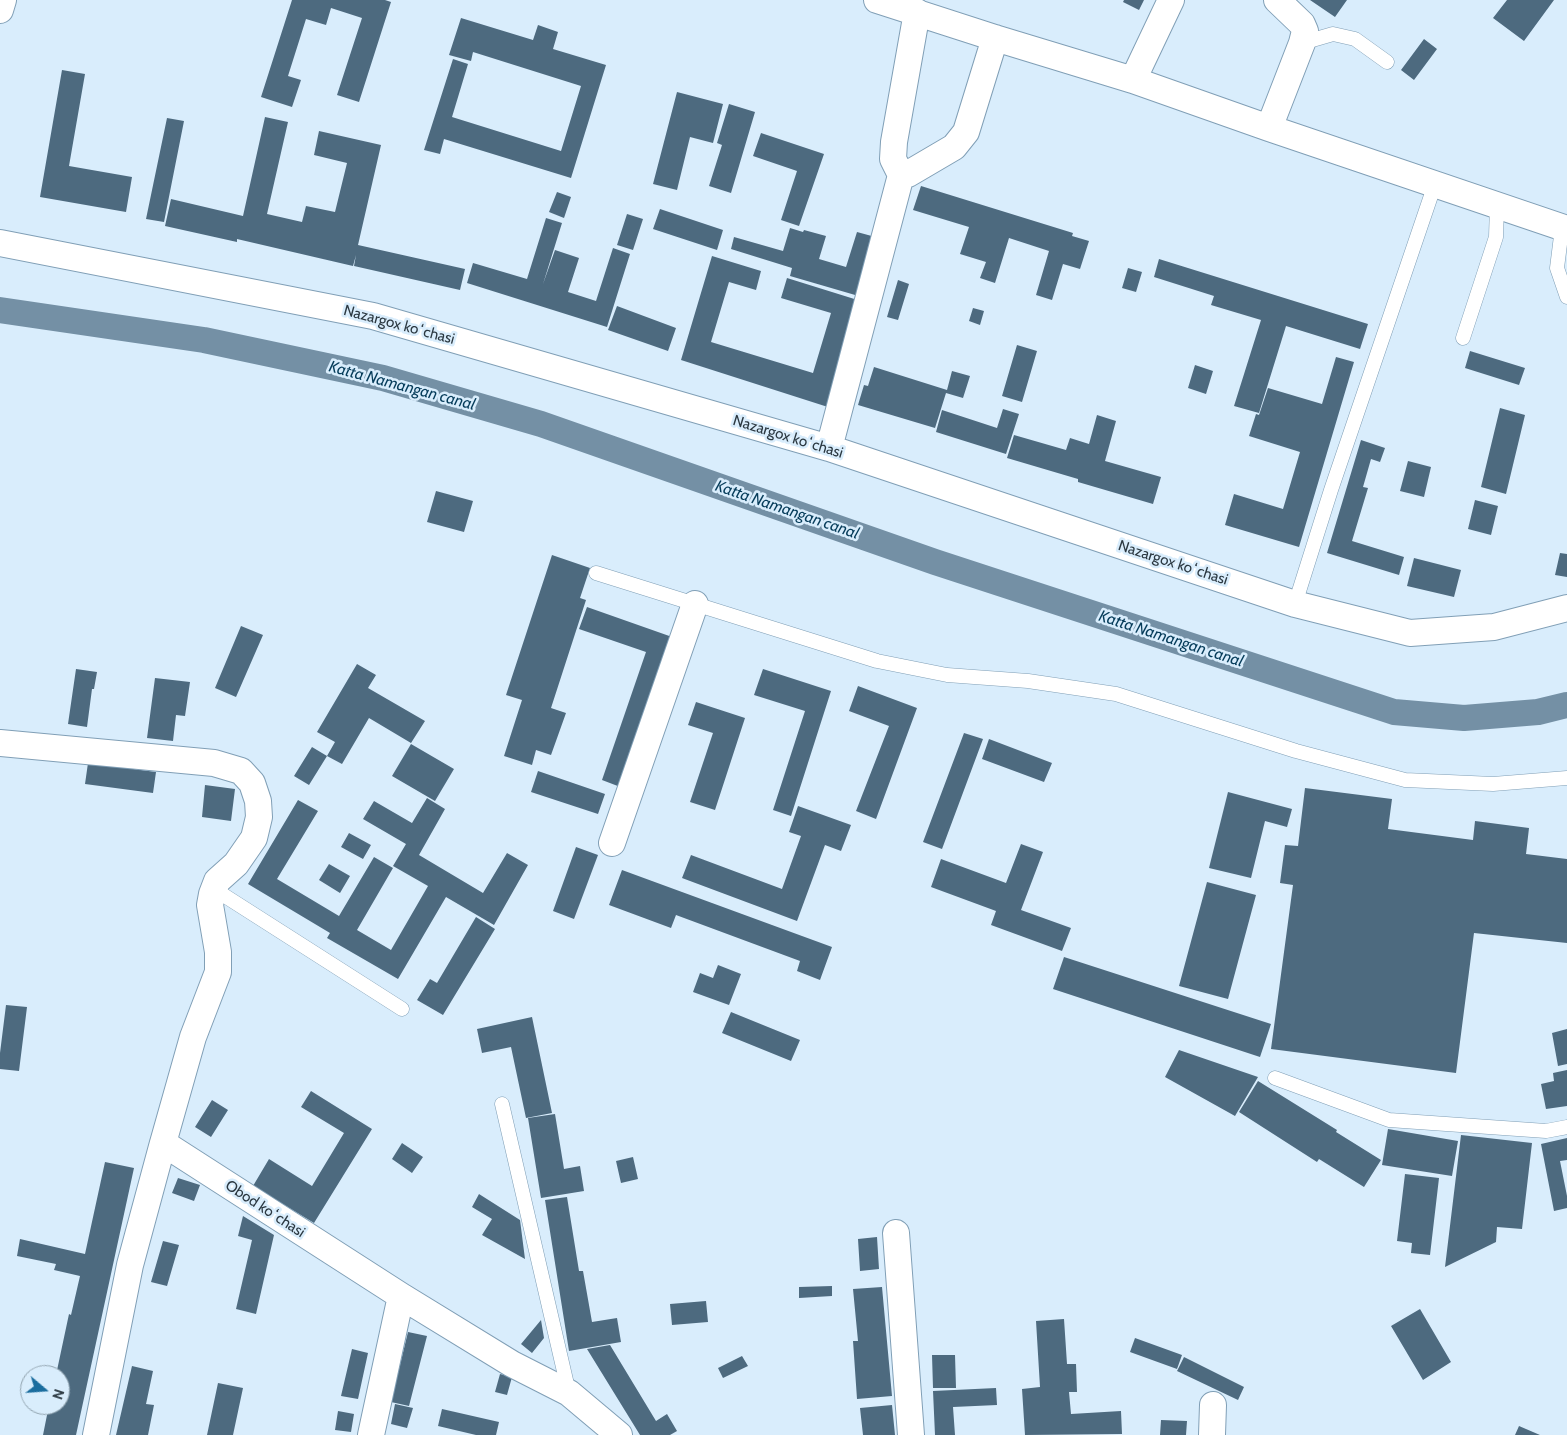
<!DOCTYPE html>
<meta charset="utf-8">
<style>
body{margin:0}
#map{position:relative;width:1567px;height:1435px;overflow:hidden;background:#d9edfc;font-family:Cabin,sans-serif}
canvas{display:block}
.north{position:absolute;left:20px;top:1365px;width:50px;height:50px;box-sizing:border-box;background:#d9edfc;border:1px solid #93a5b1;border-radius:50%;rotate:108deg;font-size:14px;font-weight:700;line-height:20px;text-align:center;color:#2b3841}
.north::after{content:'';display:block;margin:auto;width:18px;height:22px;background:#1b6d9e;clip-path:polygon(50% 0,100% 100%,50% 72%,0 100%)}
</style>
<div id="map">
<canvas width="1567" height="1435"></canvas>
<div class="north">N</div>
</div>
<script>
const ctx = document.querySelector('canvas').getContext('2d');
ctx.lineJoin = 'round';
function toPath(rows) {
  const path = new Path2D();
  for (const r of rows) {
    path.moveTo(r[0], r[1]);
    for (let i = 2; i < r.length; i += 2) path.lineTo(r[i], r[i + 1]);
  }
  return path;
}
function stroke(path, color, width, dash) {
  ctx.strokeStyle = color;
  ctx.lineWidth = width;
  ctx.lineCap = dash ? 'butt' : 'round';
  ctx.setLineDash(dash || []);
  ctx.stroke(path);
}
function fill(path, color) {
  ctx.fillStyle = color;
  ctx.fill(path, 'evenodd');
}
function drawText(font, color, halo, rows, align = 'center') {
  ctx.font = font + ' Cabin,sans-serif';
  ctx.lineWidth = 5;
  ctx.setLineDash([]);
  ctx.textBaseline = 'middle';
  ctx.strokeStyle = halo;
  ctx.fillStyle = color;
  for (const [text, x, y, turn = 0] of rows) {
    ctx.save();
    ctx.translate(x, y);
    ctx.rotate((+turn || 0) * Math.PI / 180);
    ctx.textAlign = isNaN(turn) ? turn : align;
    if (halo) ctx.strokeText(text, 0, 0);
    ctx.fillText(text, 0, 0);
    ctx.restore();
  }
}
stroke(toPath([
 [0,310,204,340,383,378,541,424,935,562,1394,712,1464,718,1538,712,1567,705]
]), '#7490a5', 26);
fill(toPath([
 [292,0,385,0,391,2,359,102,337,95,362,18,331,8,326,25,306,19,288,76,301,80,292,107,261,97],
 [1124,0,1144,0,1139,10,1123,2],
 [1310,0,1347,0,1335,17],
 [1507,0,1554,0,1524,41,1493,18],
 [461,18,533,40,538,25,558,32,553,49,606,65,571,178,444,139,440,154,424,150,453,59,468,64,452,117,561,151,581,86,473,52,471,61,449,55],
 [1424,39,1437,49,1414,80,1401,70],
 [62,70,85,74,69,166,132,177,126,212,40,197],
 [677,92,723,104,713,143,690,137,677,190,653,184],
 [729,104,755,112,731,193,709,186,722,145,717,143],
 [265,117,288,122,267,214,302,222,306,206,335,212,347,163,314,155,319,131,381,145,358,245,465,269,460,290,354,266,356,255,353,266,237,239,237,242,165,226,171,199,243,216],
 [167,118,184,121,164,222,146,219],
 [761,133,824,154,799,226,781,220,797,171,753,156],
 [921,186,1073,233,1072,236,1089,241,1080,269,1063,264,1052,300,1036,295,1049,251,1009,238,995,283,980,278,986,262,960,254,969,227,913,210],
 [557,192,571,197,564,218,549,212],
 [660,209,723,230,717,250,653,229],
 [627,214,643,219,633,250,617,245],
 [546,218,562,223,543,284,555,250,579,258,568,292,596,301,613,248,630,254,607,327,467,283,473,263,527,279],
 [790,228,803,232,804,230,826,236,819,259,846,267,857,232,879,238,862,297,790,276,792,268,731,249,734,237,783,251],
 [712,256,761,271,756,290,729,282,711,342,813,373,831,313,781,298,787,278,864,302,831,408,681,360],
 [1159,259,1368,324,1360,349,1286,326,1259,413,1234,406,1261,320,1211,305,1214,296,1154,277],
 [1128,268,1142,272,1136,292,1122,288],
 [898,280,909,284,898,320,887,317],
 [617,306,676,328,668,351,608,330],
 [973,308,984,311,980,325,969,321],
 [1017,345,1037,351,1022,402,1002,396],
 [1470,351,1525,368,1519,385,1465,368],
 [1336,357,1354,362,1299,547,1225,525,1234,494,1283,509,1300,452,1249,436,1256,414,1259,415,1268,388,1322,404],
 [1195,365,1213,371,1206,394,1188,388],
 [874,367,947,390,952,371,970,376,963,398,946,393,935,428,858,405,864,385,868,386],
 [1500,408,1525,415,1506,494,1481,487],
 [1003,409,1019,414,1006,454,936,432,942,410,997,428],
 [1097,415,1116,421,1105,461,1161,477,1153,504,1078,482,1078,479,1007,458,1014,435,1066,450,1070,438,1089,444],
 [1361,440,1385,448,1380,462,1371,459,1363,487,1368,488,1352,541,1404,557,1399,575,1327,553],
 [1408,461,1431,467,1424,497,1400,491],
 [436,491,473,501,464,532,427,522],
 [1475,500,1498,506,1491,535,1468,529],
 [1560,553,1567,554,1567,577,1555,575],
 [552,555,590,568,580,598,586,600,551,708,566,713,551,755,536,750,532,765,504,756,522,700,506,695],
 [1414,558,1461,570,1454,597,1407,586],
 [587,607,675,638,623,788,602,780,646,652,579,629],
 [241,626,263,635,236,697,215,688],
 [357,664,376,675,368,688,425,721,411,743,369,718,342,764,327,756,309,785,294,776,312,747,327,756,335,742,317,732],
 [76,669,97,672,94,689,92,689,87,727,68,724],
 [763,669,831,691,791,816,773,810,805,711,754,695],
 [155,678,190,682,185,716,176,715,173,741,147,738],
 [858,686,917,708,876,819,856,811,889,726,849,711],
 [696,702,745,718,715,810,690,802,713,733,688,725],
 [964,733,983,739,942,849,923,842],
 [989,739,1052,763,1044,782,982,759],
 [411,744,454,769,435,801,392,776],
 [88,763,156,772,153,793,85,784],
 [538,771,605,794,598,814,531,792],
 [205,785,235,789,231,821,202,817],
 [1305,788,1392,799,1388,829,1473,840,1475,821,1529,828,1526,854,1567,859,1567,943,1474,933,1456,1073,1271,1049,1293,885,1280,883,1285,845,1298,846],
 [1228,792,1292,809,1287,827,1265,821,1251,878,1209,868],
 [427,798,445,809,419,855,483,893,507,853,528,865,494,925,446,897,398,979,327,938,330,933,248,884,298,800,318,811,277,879,339,916,374,857,393,868,357,930,391,950,428,886,393,866,406,844,363,819,374,801,412,823],
 [798,806,851,825,841,851,825,845,797,921,682,878,691,855,782,889,801,836,789,832],
 [349,833,371,845,363,859,341,847],
 [1021,844,1043,852,1021,910,1071,928,1062,951,991,925,996,911,931,887,941,859,1006,883],
 [576,847,598,855,574,919,553,911],
 [329,864,350,876,340,893,319,880],
 [622,870,832,947,820,980,797,971,800,961,676,915,671,928,609,905],
 [1207,882,1256,895,1228,999,1179,986],
 [476,917,495,929,443,1015,417,1000,430,979,437,983],
 [1064,957,1271,1024,1260,1057,1053,989],
 [718,965,741,974,729,1005,693,992,700,973,713,978],
 [6,1005,27,1007,19,1071,0,1069,0,1053],
 [731,1012,800,1040,791,1061,722,1033],
 [532,1017,552,1113,526,1118,511,1047,482,1053,477,1029],
 [1567,1029,1567,1064,1558,1066,1552,1033],
 [1179,1050,1258,1077,1235,1116,1165,1077],
 [1567,1070,1567,1106,1546,1109,1541,1084,1554,1081,1553,1073],
 [1258,1081,1337,1130,1336,1132,1381,1160,1364,1187,1319,1159,1317,1162,1239,1112],
 [311,1091,372,1129,314,1223,253,1186,269,1159,312,1186,344,1133,301,1107],
 [212,1100,228,1110,211,1137,195,1127],
 [555,1114,564,1169,580,1166,584,1191,541,1198,528,1118],
 [1388,1129,1458,1141,1452,1176,1382,1165],
 [1461,1135,1532,1143,1522,1229,1497,1227,1496,1242,1445,1267],
 [1567,1138,1567,1160,1560,1161,1567,1196,1567,1208,1554,1211,1541,1144],
 [402,1143,423,1157,412,1173,392,1159],
 [633,1157,638,1179,621,1183,616,1161],
 [105,1162,134,1168,76,1435,43,1435,49,1405,60,1405,60,1375,56,1375,69,1314,71,1315,80,1276,54,1270,56,1264,17,1256,20,1239,85,1254],
 [1405,1174,1439,1178,1430,1255,1411,1253,1412,1243,1397,1241],
 [178,1178,200,1185,194,1201,172,1193],
 [479,1194,520,1220,525,1259,482,1235,492,1219,472,1207],
 [567,1197,579,1271,583,1271,592,1322,617,1318,621,1342,569,1351,545,1200],
 [243,1216,274,1235,256,1314,236,1309,252,1240,238,1236],
 [877,1237,879,1269,860,1271,858,1239],
 [163,1241,179,1245,167,1286,151,1282],
 [832,1286,832,1296,799,1298,799,1287],
 [882,1287,892,1396,857,1399,853,1341,858,1341,853,1289],
 [706,1301,708,1322,672,1325,670,1304],
 [1420,1309,1451,1362,1423,1380,1391,1326],
 [1064,1319,1067,1364,1076,1364,1077,1392,1069,1392,1071,1414,1121,1411,1122,1434,1025,1435,1022,1389,1040,1387,1036,1321],
 [541,1320,544,1338,532,1353,521,1344],
 [408,1332,427,1336,409,1406,391,1402],
 [1135,1338,1182,1355,1177,1369,1130,1352],
 [610,1345,656,1421,667,1414,677,1431,670,1435,640,1435,587,1349],
 [352,1349,368,1353,358,1399,341,1396],
 [932,1355,955,1355,956,1388,933,1388],
 [742,1356,748,1366,723,1378,718,1368],
 [1184,1357,1244,1387,1238,1400,1177,1371],
 [132,1366,153,1371,146,1404,154,1405,148,1435,116,1435],
 [500,1374,512,1377,507,1395,495,1392],
 [218,1383,243,1388,233,1435,207,1435],
 [996,1388,997,1405,953,1407,955,1435,935,1435,933,1391],
 [395,1404,413,1408,407,1428,391,1424],
 [892,1405,895,1435,863,1435,860,1408],
 [442,1409,499,1422,496,1435,476,1435,438,1426],
 [338,1411,354,1414,351,1432,335,1430],
 [1161,1420,1187,1421,1186,1435,1160,1435],
 [1519,1426,1540,1435,1515,1435]
]), '#4d6a7f');
const service = toPath([
 [1302,43,1333,34,1355,39,1387,62],
 [1562,228,1557,268,1567,297],
 [1463,338,1496,237,1497,206],
 [596,573,877,661,947,675,1028,681,1116,694,1296,751,1405,780,1493,784,1567,778],
 [1295,604,1331,490,1435,184],
 [214,889,402,1009],
 [1275,1078,1389,1120,1546,1131,1567,1127],
 [502,1104,569,1393]
]);
const minor = toPath([
 [877,0,995,38,1133,80,1269,128,1567,229],
 [0,10,3,0],
 [1133,80,1171,0],
 [1269,128,1302,43,1305,31,1302,24,1277,0],
 [901,175,893,159,894,142,917,12],
 [0,243,373,316,829,448,1295,604,1410,633,1494,627,1567,608],
 [829,448,901,175,908,174,954,147,966,132,995,38],
 [0,743,214,763,241,771,252,783,258,801,259,817,254,838,236,864,217,881,212,894,210,905,218,952,218,972,193,1037,163,1143],
 [612,843,695,604],
 [896,1233,911,1435],
 [96,1435,130,1265,163,1143,401,1296,512,1364,569,1393,619,1435],
 [371,1435,401,1296],
 [1212,1435,1213,1405]
]);
stroke(service, '#809fb6', 15);
stroke(minor, '#809fb6', 28);
stroke(service, '#fff', 14);
stroke(minor, '#fff', 26);
drawText('15px', '#2b3841', '#d9edfc', [
 ["Nazargox koʻchasi",399,325,15],
 ["Nazargox koʻchasi",788,437,17],
 ["Nazargox koʻchasi",1173,563,18],
 ["Obod koʻchasi",265,1209,33]
]);
drawText('italic 16px', '#063c5a', '#d9edfc', [
 ["Katta Namangan canal",402,386,15],
 ["Katta Namangan canal",787,510,19],
 ["Katta Namangan canal",1171,639,18]
]);
</script>
